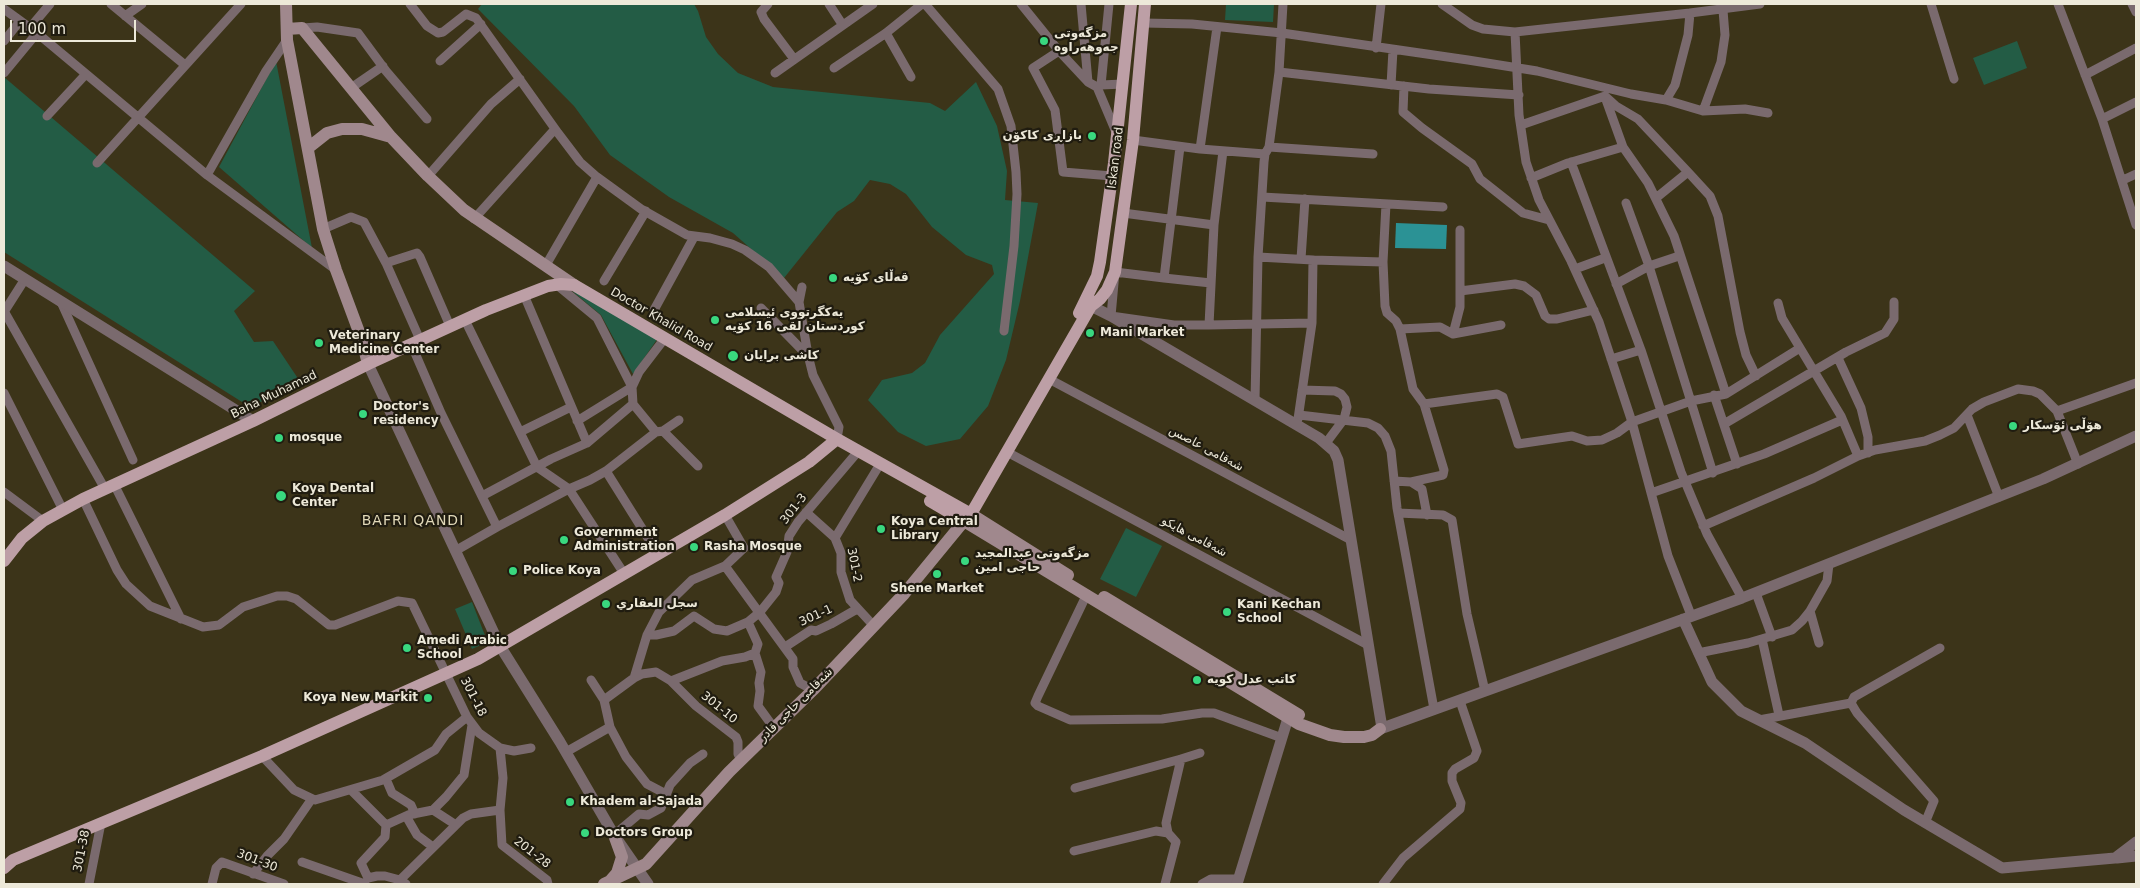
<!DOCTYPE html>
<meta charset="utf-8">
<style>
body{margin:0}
#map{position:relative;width:2140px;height:888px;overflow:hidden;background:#3c3419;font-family:"DejaVu Sans",sans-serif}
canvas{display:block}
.frame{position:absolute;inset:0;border:5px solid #ede9d9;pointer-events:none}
.scale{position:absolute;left:10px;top:20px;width:126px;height:22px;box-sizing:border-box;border:2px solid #ede9d9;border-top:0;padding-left:6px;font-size:15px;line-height:18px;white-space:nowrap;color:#ede9d9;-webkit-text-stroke:4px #201c10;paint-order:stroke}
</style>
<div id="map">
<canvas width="2140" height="888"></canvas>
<div class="frame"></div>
<div class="scale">100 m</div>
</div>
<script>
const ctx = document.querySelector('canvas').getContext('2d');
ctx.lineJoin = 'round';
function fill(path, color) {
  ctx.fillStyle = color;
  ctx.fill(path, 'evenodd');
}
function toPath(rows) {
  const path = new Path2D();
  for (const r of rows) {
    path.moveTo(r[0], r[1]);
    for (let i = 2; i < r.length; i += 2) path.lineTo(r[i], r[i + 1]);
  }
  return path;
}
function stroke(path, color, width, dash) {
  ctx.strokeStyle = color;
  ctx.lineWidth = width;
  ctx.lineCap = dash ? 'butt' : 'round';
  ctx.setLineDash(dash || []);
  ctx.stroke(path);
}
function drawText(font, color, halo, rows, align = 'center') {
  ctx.font = font + ' "DejaVu Sans","Noto Sans Arabic",sans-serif';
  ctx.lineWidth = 4.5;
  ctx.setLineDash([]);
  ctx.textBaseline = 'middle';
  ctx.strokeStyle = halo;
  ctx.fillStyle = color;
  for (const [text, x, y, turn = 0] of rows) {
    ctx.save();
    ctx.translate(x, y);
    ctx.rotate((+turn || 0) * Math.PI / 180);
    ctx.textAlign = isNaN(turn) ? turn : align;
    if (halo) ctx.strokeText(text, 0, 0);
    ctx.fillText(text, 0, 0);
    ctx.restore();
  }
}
fill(toPath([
 [482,4,694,4,698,11,706,37,718,54,738,73,773,87,930,103,945,111,976,82,997,126,1007,171,1005,200,1038,203,1020,301,1006,360,988,406,960,439,926,446,898,432,868,400,882,380,912,373,925,363,940,335,994,274,992,265,966,255,932,227,906,194,890,184,870,180,854,201,837,212,784,278,733,233,669,197,610,155,574,106,478,9],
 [1226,4,1274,4,1273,22,1225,20],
 [2017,41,2027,68,1984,85,1973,58],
 [276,61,312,248,219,167],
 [4,77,255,291,234,311,254,342,273,341,301,383,250,407,4,252],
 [572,291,589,296,658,338,633,374,601,315],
 [1126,528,1162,546,1136,597,1100,579],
 [472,602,486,638,481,645,472,649,455,609]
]), '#235c45');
fill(toPath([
 [1396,223,1447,225,1446,249,1395,248]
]), '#2b9295');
stroke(toPath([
 [111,4,185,65],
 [410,4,427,26,438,33,443,32,466,14,476,18,558,133,580,162,597,177,641,209,687,235,710,238,732,244,745,250,769,267,799,302],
 [768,4,761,12,764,19,794,59],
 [829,4,842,24],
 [925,4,998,89,1011,126,1016,172,1017,194,1014,246,1004,331],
 [1021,4,1059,51,1088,82,1097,87,1116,132],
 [1081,4,1088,82],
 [1442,4,1472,25,1483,29,1515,32,1690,13],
 [1931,4,1954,79],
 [2058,4,2102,119,2136,225],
 [2132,4,2136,12],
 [4,9,37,33,207,175,336,270],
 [125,16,142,4],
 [1144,23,1192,24,1282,33,1468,60,1537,71,1631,94,1666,100,1675,85,1688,35,1690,13,1760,4],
 [1217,27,1200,149,1265,154],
 [302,28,317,27,358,33,386,71,427,119],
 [29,29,50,4],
 [1515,32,1519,115,1526,162,1539,200,1571,261,1599,322,1632,422,1668,556,1691,615],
 [886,33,911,77],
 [4,41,20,21],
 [1376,48,1381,4],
 [1059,51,1033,68,1055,110,1063,172,1112,176],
 [440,61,481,24],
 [834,68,886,33,922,4],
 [1279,72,1429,89,1519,95],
 [4,73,37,33],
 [775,73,873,4],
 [2085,75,2136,48],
 [1101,85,1123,84],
 [1391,85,1393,50],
 [1404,86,1403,112,1422,128,1472,164,1480,179,1523,213,1549,220],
 [1097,87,1101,85,1109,4],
 [351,88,383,66],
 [1605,97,1623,147,1648,183,1674,236,1726,394],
 [1666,100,1703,111,1745,109,1768,113],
 [1703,111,1721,62,1725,35,1723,10],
 [47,116,86,74],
 [2102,119,2136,102],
 [1521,125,1605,96,1616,106,1638,119,1688,172,1710,196,1718,216,1740,332,1746,355,1756,376],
 [1133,140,1200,149],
 [1180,147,1164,278,1115,272,1111,316,1174,325,1209,325,1214,225,1223,151],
 [1269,147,1373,154],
 [1571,162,1641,350,1681,472,1707,534,1742,598],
 [97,163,241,4],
 [207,175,266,71,287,40],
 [428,176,491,104,520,79],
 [1531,178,1568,163,1623,147],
 [2123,180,2136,174],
 [1262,197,1443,207],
 [1656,198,1688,172],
 [1626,203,1649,266,1713,473],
 [1123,213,1214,225],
 [474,219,555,129],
 [323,229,351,217,364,222,386,263,421,342],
 [1258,257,1313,260,1312,323],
 [1301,259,1305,199],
 [1313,260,1383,262,1385,306,1387,313,1396,321,1400,329,1413,389,1424,404,1444,470,1443,475,1411,482,1394,481],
 [1383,262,1386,204],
 [386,263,417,253,420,257,450,326],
 [546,265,597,177],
 [1575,269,1605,258],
 [1164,278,1211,283],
 [604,281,646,211],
 [1616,284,1649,266,1679,256],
 [557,285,597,318,632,387,633,404,656,432],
 [802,287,799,302,808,355,813,375,839,427,837,439],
 [1460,291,1515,284,1524,286,1536,295,1545,316,1549,319,1557,319,1594,310],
 [524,295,587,443],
 [61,302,133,460],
 [1778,303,1782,318,1841,416,1858,456],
 [761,308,807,355],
 [654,310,694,237],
 [4,311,105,489],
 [4,312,25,279],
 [465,320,537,467,569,489,623,572],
 [1209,325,1312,323,1298,419],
 [1400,329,1440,327,1453,334,1501,325],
 [1453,334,1460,307,1460,230],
 [412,346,441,413,497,527],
 [1838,358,1861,408,1868,437,1868,453],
 [1611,359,1641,350],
 [1049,379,1351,540],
 [1302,390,1335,391,1341,394,1345,399,1347,407,1344,419,1326,443],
 [4,393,63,510],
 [1714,395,1737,464],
 [1255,400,1258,257,1264,162,1265,154,1269,147,1279,72,1283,4],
 [1424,404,1497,394,1503,397,1518,444,1572,436,1587,441,1602,440,1617,433,1632,422,1691,401,1726,394,1800,348],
 [1299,415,1368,423,1378,428,1385,436,1391,451,1397,508,1434,709],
 [1967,415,1999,497],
 [577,421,632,387,639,372,665,338],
 [1724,424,1846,352,1885,333,1894,319,1894,302],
 [663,431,698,466],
 [520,432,571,407],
 [1007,452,1368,645],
 [2078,464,2057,411,2136,383],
 [606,471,658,554],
 [1411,482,1422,489,1427,515],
 [114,484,181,619],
 [4,492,43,521],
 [1651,493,1764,454,1842,420],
 [482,496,551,459,587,443,633,404],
 [83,499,117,570,126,584,150,606,203,627,219,625,243,607,277,596,287,596,296,599,329,625,335,625,398,601,412,603,467,717,479,733,500,748,514,751,531,748],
 [806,512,835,538,841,553,841,572,850,600,873,625],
 [1398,513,1443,515,1452,520,1467,614,1485,691],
 [725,515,744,548,725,566,793,659,793,667,800,683,813,690],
 [1703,526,1814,478,1858,456,1875,450,1925,441,1940,435,1954,428,1972,409,1984,402,2018,389,2033,391,2040,394,2057,411],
 [835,538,877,469],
 [455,551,497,527,569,489,590,480,606,471,656,432,663,431,679,420],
 [1756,593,1772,637],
 [1086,596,1038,696,1035,703,1038,706,1070,720,1162,719,1202,713,1214,713,1282,738],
 [1810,611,1819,643],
 [647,635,656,635,674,631,694,616,714,629,727,631,748,622,760,612,776,592,779,583,776,577,787,552,789,536,798,522,855,455],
 [1762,639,1779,715],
 [785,647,811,630,816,631,831,624,857,609],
 [755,653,761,672,759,683,760,691,758,706,774,728],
 [1698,653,1748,643,1792,630,1802,621,1810,611,1827,581,1829,564],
 [634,678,642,674,656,672,671,681,696,706,736,737,738,742,738,754,741,760],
 [591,680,604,700,610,727,626,757,647,784,666,794],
 [671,681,722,661,745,657,755,653,758,644,748,622],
 [604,700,634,678,647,635,659,612,692,580,725,566],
 [1759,720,1851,703],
 [500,748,503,778,500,810,502,845,547,880,548,884],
 [566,752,610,727],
 [262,756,294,790,315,800,383,780,435,750,446,734,467,717],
 [1181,759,1200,753],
 [386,779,392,793,411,805,415,814],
 [1075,788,1181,759,1166,823,1168,833],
 [352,791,386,825],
 [433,810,456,825],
 [406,816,417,835,433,847],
 [1925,823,1934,801,1857,713,1851,703,1854,697,1940,648],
 [614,835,639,814,648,815,661,808,670,785,690,763,703,754],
 [1074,851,1156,831,1168,833,1176,842,1165,884],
 [302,862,365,884],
 [253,874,267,856,284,839,311,800],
 [368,878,361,863,385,837,386,825,408,815,433,810,446,797,464,775,472,725],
 [368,878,377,876,385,876,400,880,406,884],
 [400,880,463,818,471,814,500,810],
 [89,884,101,823],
 [212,884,216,868,222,862,284,884],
 [1202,884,1211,879,1239,879],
 [1383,884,1403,858,1460,809,1461,803,1452,781,1452,773,1455,769,1474,758,1477,751,1460,701]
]), '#7a6a6e', 9);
stroke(toPath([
 [4,266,253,421],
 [1085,303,1111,316,1319,438,1334,451,1338,460,1382,728],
 [368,364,500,646,560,742,614,835,648,884],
 [1683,619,1712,682,1741,711,1805,743,1904,810,2002,868,2115,858,2136,842],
 [1380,729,1742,598,2043,479,2136,436],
 [2117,858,2136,856],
 [1237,884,1288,718]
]), '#7a6a6e', 11);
stroke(toPath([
 [286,4,287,40,323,229,336,270,362,340,368,364],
 [287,29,302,28,391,137,428,176,464,210,574,285],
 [308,148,327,133,342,129,362,129,391,137],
 [971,514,1068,575],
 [1104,597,1299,715],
 [610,881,617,873,622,857,614,835],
 [604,884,646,864,729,772,813,690,904,594,964,521,1299,724,1330,735,1344,737,1364,737,1372,735,1380,729]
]), '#a0888d', 12);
stroke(toPath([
 [1079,313,1097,276,1100,262,1114,163,1131,4],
 [930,501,964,521],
 [964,521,971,514,1091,306,1100,299,1107,290,1115,272,1133,140,1145,4],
 [4,561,22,538,43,521,83,499,253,421,368,364,486,310,548,286,561,284,574,285,837,439,971,514],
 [4,868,13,860,262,756,478,659,725,515,809,462,837,439]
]), '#bd9fa6', 12);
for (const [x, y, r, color] of [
 [1044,41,5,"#39d87f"],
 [1092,136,5,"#39d87f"],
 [833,278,5,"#39d87f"],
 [715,320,5,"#39d87f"],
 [1090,333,5,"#39d87f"],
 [319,343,5,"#39d87f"],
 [733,356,6,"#39d87f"],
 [363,414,5,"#39d87f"],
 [2013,426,5,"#39d87f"],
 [279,438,5,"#39d87f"],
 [281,496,6,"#39d87f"],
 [881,529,5,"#39d87f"],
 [564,540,5,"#39d87f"],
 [694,547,5,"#39d87f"],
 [965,561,5,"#39d87f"],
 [513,571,5,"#39d87f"],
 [937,574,5,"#39d87f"],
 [606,604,5,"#39d87f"],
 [1227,612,5,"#39d87f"],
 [407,648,5,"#39d87f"],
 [1197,680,5,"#39d87f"],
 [428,698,5,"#39d87f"],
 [570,802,5,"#39d87f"],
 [585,833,5,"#39d87f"]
]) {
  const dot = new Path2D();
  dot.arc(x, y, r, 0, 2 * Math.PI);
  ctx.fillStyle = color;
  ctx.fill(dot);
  stroke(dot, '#201c10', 2);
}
drawText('bold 12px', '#ede9d9', '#201c10', [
 ["مزگه‌وتی",1054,34],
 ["جه‌وهه‌راوه",1054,48],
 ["بازاڕی کاکۆن",1082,136,"right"],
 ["قەڵای کۆیە",843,278],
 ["يه‌كگرتووی ئیسلامی",725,313],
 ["كوردستان لقی 16 كۆیه‌",725,327],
 ["Mani Market",1100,333],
 ["Veterinary",329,336],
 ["Medicine Center",329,350],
 ["كاشی برایان",744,356],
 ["Doctor's",373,407],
 ["residency",373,421],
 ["هۆڵی ئۆسکار",2023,426],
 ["mosque",289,438],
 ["Koya Dental",292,489],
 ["Center",292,503],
 ["Koya Central",891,522],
 ["Library",891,536],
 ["Government",574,533],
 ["Administration",574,547],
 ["Rasha Mosque",704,547],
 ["مزگه‌وتی عبدالمجید",975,554],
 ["حاجی امین",975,568],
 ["Police Koya",523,571],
 ["Shene Market",937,589,"center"],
 ["سجل العقاري",616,604],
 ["Kani Kechan",1237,605],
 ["School",1237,619],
 ["Amedi Arabic",417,641],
 ["School",417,655],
 ["كاتب عدل كويه",1207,680],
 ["Koya New Markit",418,698,"right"],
 ["Khadem al-Sajada",580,802],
 ["Doctors Group",595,833]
], 'left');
drawText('12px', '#ede9d9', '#201c10', [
 ["Iskan road",1116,158,-83],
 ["Doctor Khalid Road",661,320,30],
 ["Baha Muhamad",274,395,-26],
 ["شه‌قامی عاصس",1206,449,28],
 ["301-3",794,509,-52],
 ["شه‌قامی هایكو",1194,537,28],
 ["301-2",854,565,79],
 ["301-1",816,616,-24],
 ["301-18",473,697,63],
 ["شەقامی حاجی قادر",796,705,-45],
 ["301-10",719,708,39],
 ["301-38",82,851,-79],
 ["201-28",532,853,38],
 ["301-30",257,861,21]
]);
ctx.letterSpacing = '1px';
drawText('14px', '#e1d8b8', '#201c10', [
 ["BAFRI QANDI",413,521]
]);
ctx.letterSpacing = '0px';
</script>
